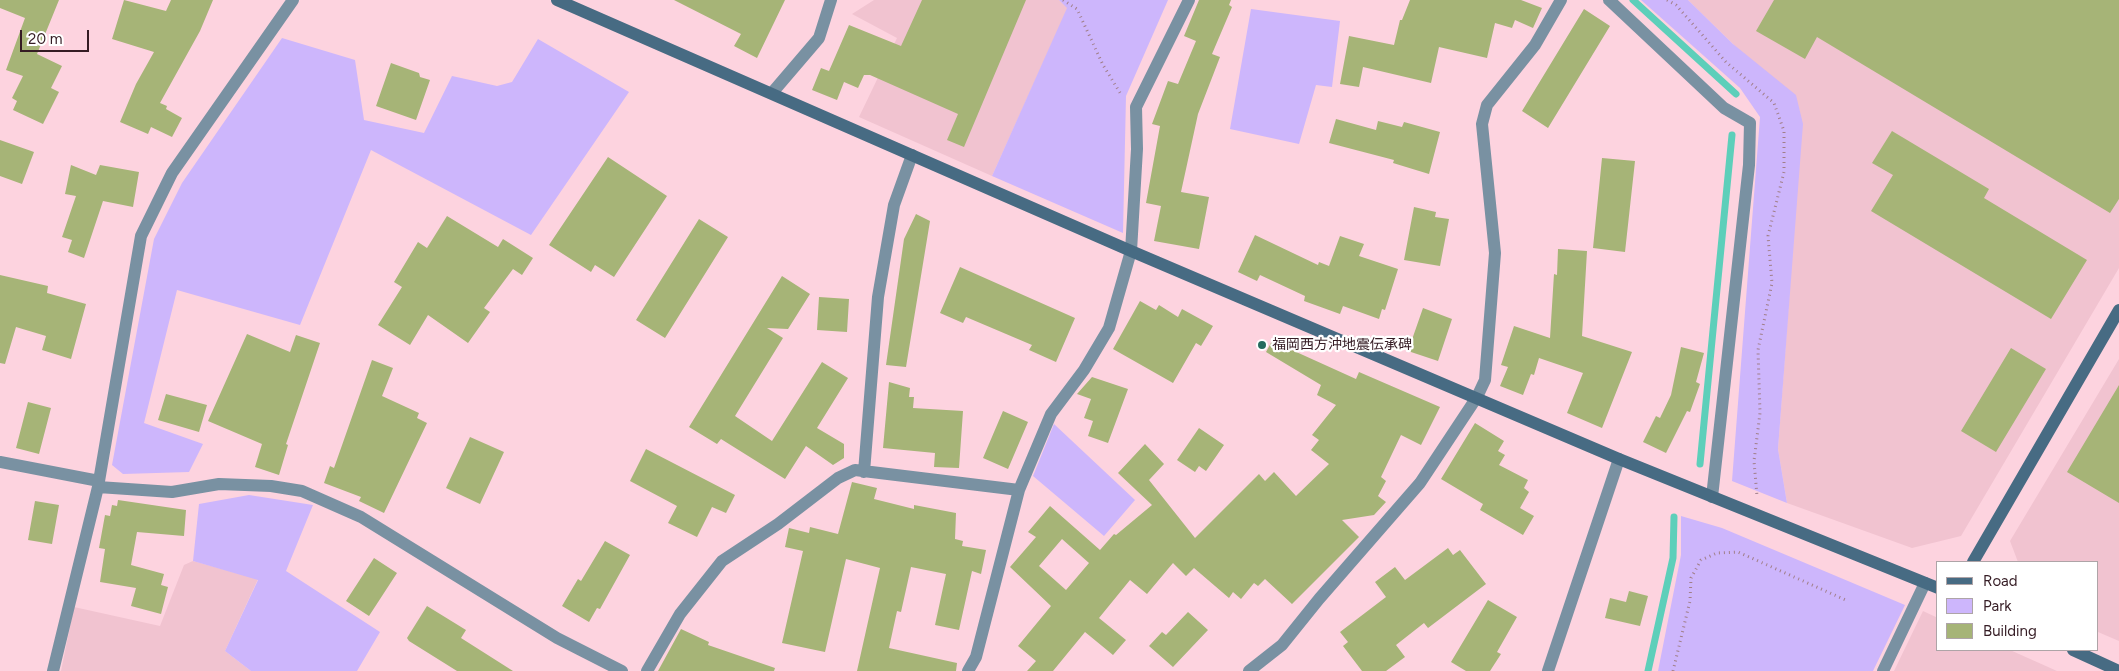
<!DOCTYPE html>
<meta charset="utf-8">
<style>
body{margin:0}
#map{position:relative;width:2119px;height:671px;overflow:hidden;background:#fdd3df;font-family:Figtree,sans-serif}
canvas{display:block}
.legend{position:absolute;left:1936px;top:561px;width:162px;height:90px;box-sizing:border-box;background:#fff;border:1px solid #aea4a7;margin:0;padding:6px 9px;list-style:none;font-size:15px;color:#351c24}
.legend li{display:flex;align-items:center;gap:10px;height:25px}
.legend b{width:25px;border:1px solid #aea4a7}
.scale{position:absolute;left:20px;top:30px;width:69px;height:22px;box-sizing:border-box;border:2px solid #351c24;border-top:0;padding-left:6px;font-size:15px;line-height:18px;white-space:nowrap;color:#351c24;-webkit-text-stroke:4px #fff;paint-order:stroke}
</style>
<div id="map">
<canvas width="2119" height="671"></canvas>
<ul class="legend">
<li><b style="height:6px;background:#476b83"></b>Road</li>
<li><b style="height:14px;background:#cdb6fc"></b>Park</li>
<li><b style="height:14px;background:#a6b477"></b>Building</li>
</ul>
<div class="scale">20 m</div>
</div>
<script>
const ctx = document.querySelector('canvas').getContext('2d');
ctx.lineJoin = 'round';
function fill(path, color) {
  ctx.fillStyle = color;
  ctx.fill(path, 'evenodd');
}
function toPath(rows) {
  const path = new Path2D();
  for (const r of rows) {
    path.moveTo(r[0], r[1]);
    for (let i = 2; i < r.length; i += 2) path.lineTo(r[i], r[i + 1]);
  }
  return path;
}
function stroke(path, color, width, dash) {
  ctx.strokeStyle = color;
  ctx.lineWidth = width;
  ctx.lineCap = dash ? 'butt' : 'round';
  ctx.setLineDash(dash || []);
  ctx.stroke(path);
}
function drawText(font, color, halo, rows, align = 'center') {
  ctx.font = font + ' Figtree,"Noto Sans JP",sans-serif';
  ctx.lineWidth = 4.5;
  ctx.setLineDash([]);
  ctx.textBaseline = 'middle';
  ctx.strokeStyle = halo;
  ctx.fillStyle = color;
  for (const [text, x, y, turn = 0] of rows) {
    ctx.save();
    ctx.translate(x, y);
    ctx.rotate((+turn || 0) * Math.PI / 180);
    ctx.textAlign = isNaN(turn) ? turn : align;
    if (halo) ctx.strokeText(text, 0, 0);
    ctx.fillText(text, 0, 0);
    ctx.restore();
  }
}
fill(toPath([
 [874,0,1059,0,1068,8,992,176,859,117,897,38,852,14],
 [1688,0,2119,0,2119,268,1961,536,1912,548,1787,503,1778,449,1802,124,1733,44],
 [2119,359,2119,641,2098,632,2098,562,2018,562,2010,541],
 [193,561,258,579,225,651,251,671,61,671,74,607,160,626,184,565],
 [1923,611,1938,618,1938,650,2010,650,2057,671,1894,671]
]), '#f1c3d0');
fill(toPath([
 [1059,0,1168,0,1126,96,1123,233,992,176,1067,8],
 [1641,0,1688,0,1733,44,1796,95,1803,124,1778,449,1787,503,1732,481,1760,117,1740,88],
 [1251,9,1340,21,1332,87,1316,85,1299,144,1230,129],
 [282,38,355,60,364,120,424,133,452,76,497,86,512,82,538,39,629,92,531,235,371,150,300,325,177,290,144,423,203,444,189,472,123,474,112,465,154,239,182,183],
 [1054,424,1135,500,1104,536,1033,476],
 [249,495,313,505,286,571,380,632,357,671,251,671,225,651,258,580,193,561,199,504],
 [1681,516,1722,528,1905,605,1873,671,1658,671,1681,555]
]), '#cdb6fc');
stroke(toPath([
 [1633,0,1736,94],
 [1700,464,1732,135],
 [1648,671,1673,558,1674,517]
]), '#5dcfba', 7);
fill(toPath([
 [0,0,59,0,37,54,62,66,51,88,59,92,43,124,13,110,17,101,12,98,23,76,6,70,25,18,0,8],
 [124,0,166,11,171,0,213,0,200,31,160,103,167,106,166,109,182,118,172,137,151,127,148,134,120,122,136,84,154,52,112,39],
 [674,0,785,0,757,58,734,46,741,34],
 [922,0,1026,0,964,147,947,140,958,114,870,75,864,75,858,88,844,82,837,100,812,90,821,68,829,71,849,25,901,46],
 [1199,0,1231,0,1229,5,1232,7,1212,54,1220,57,1198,114,1181,192,1209,197,1199,249,1154,241,1161,206,1146,203,1160,126,1152,124,1168,81,1178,84,1196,41,1184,36],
 [1410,0,1521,0,1542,8,1533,28,1515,20,1512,28,1495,23,1487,58,1439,47,1431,83,1363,67,1359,87,1340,84,1349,36,1394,45,1400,20,1402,20],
 [1774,0,2119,0,2119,199,2110,213,1817,37,1805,59,1756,31],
 [1584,9,1610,26,1548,128,1522,111],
 [391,63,419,73,420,77,430,80,416,120,376,106],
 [1336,119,1376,130,1378,121,1402,127,1404,122,1440,132,1429,174,1393,163,1394,160,1329,143],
 [1892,131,1989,189,1984,198,2087,260,2051,319,1871,211,1893,175,1872,163],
 [0,140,34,152,22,184,0,176],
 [608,157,667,196,614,277,595,265,591,272,549,245],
 [1602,158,1635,161,1625,252,1593,248],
 [71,165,96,175,100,165,139,172,133,207,103,201,84,258,68,252,72,240,62,237,76,196,65,194],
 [1414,207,1436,212,1435,217,1449,219,1440,266,1404,260],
 [916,214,930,221,906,367,886,365,904,239],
 [447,216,498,247,503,239,533,258,522,275,513,269,484,308,490,312,468,343,428,315,410,345,378,325,402,287,394,282,418,242,427,248],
 [699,219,728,237,665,338,636,320],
 [1255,235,1318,265,1319,262,1329,266,1340,236,1364,244,1359,256,1398,269,1385,310,1382,309,1379,319,1343,306,1340,314,1304,301,1305,296,1260,275,1257,281,1238,272],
 [1558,249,1587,251,1582,336,1632,352,1602,428,1567,413,1583,373,1539,358,1534,375,1531,374,1523,395,1500,386,1508,367,1501,365,1514,326,1550,338,1554,274,1557,275],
 [960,267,1075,318,1056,362,1029,350,1032,345,966,317,963,323,940,313],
 [0,275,48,286,47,293,86,304,71,359,42,350,46,336,16,327,5,364,0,363],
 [782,276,810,294,788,329,767,328,783,338,735,416,772,441,822,362,848,378,817,428,844,444,844,458,833,465,806,446,785,479,721,439,717,444,689,427],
 [819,297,849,299,847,332,817,330],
 [1140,301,1156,310,1159,305,1178,317,1182,309,1213,326,1201,346,1196,343,1173,383,1113,349],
 [1423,308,1452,319,1438,361,1408,351],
 [247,334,290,352,296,335,320,343,286,444,288,445,279,475,255,467,262,444,208,421],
 [1272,341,1356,379,1359,372,1440,407,1421,445,1401,435,1381,477,1386,481,1378,496,1386,502,1374,515,1342,520,1359,537,1292,604,1265,579,1258,586,1254,583,1241,599,1233,592,1229,598,1194,568,1186,576,1173,563,1147,594,1130,580,1099,618,1126,640,1113,655,1085,632,1053,671,1027,671,1036,661,1018,646,1051,606,1010,567,1036,537,1028,532,1050,506,1100,550,1114,534,1116,535,1152,505,1118,473,1145,444,1164,464,1149,480,1195,538,1259,474,1265,481,1274,472,1296,496,1329,464,1311,450,1319,440,1312,435,1336,405,1317,395,1321,385,1266,352],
 [1062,539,1089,563,1066,590,1039,566],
 [1681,347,1704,353,1696,382,1700,384,1690,412,1687,411,1666,453,1643,442,1656,416,1660,418,1671,395],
 [2011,348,2046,369,1996,452,1961,431],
 [372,360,393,368,382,396,419,413,417,418,427,423,384,513,359,501,361,497,324,483,330,466,334,468],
 [1092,377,1128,389,1108,443,1088,436,1093,421,1084,418,1091,399,1077,394],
 [889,382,910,388,909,397,914,397,913,408,963,411,959,468,934,467,935,453,883,448],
 [2119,385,2119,503,2067,472],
 [166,394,207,405,199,432,158,420],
 [28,402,51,408,39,454,16,448],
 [1003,411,1028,422,1008,469,983,458],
 [1475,423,1504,441,1498,451,1505,455,1499,465,1528,480,1524,488,1529,492,1520,508,1534,516,1523,535,1480,510,1483,504,1441,479],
 [1199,428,1224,445,1206,471,1199,466,1195,472,1177,460],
 [470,437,504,452,480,504,446,488],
 [646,449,735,495,726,513,712,507,697,537,668,523,677,506,630,481],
 [852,482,877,488,874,499,914,509,914,505,956,513,955,539,963,541,962,546,986,550,981,574,972,571,959,630,935,625,946,574,911,567,901,612,897,611,889,648,957,663,956,671,857,671,880,568,846,559,825,652,782,643,803,551,785,547,789,528,809,533,810,527,838,534],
 [118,500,186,510,184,536,137,532,131,565,164,574,161,585,168,587,161,614,131,606,136,588,100,582,105,549,99,548,105,515,110,516,112,505,117,506],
 [35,501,59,505,52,544,28,540],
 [605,541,630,555,600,609,597,608,589,622,562,606,578,579,581,581],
 [1448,548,1453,555,1460,550,1486,584,1428,628,1424,623,1396,645,1405,657,1386,671,1362,671,1343,646,1348,642,1340,632,1386,597,1375,582,1395,567,1405,580],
 [374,558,397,573,369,616,346,601],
 [1629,591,1648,596,1640,626,1605,618,1610,598,1626,602],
 [1488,600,1517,617,1497,652,1501,654,1490,671,1466,671,1451,662],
 [427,606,466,630,461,638,513,671,457,671,409,641,407,638],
 [1188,612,1208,630,1173,667,1149,646,1162,632,1166,635],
 [681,629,709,642,708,645,775,668,774,671,658,671]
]), '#a6b477');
stroke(toPath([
 [1063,0,1077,9,1103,65,1122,96],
 [1667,0,1676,5,1726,62,1774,103,1784,131,1784,172,1768,236,1772,283,1758,350,1760,413,1754,461,1757,496],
 [1673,671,1690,601,1691,578,1701,560,1717,553,1738,552,1848,601]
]), '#a17f89', 3, [1, 4]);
stroke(toPath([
 [1609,0,1724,108,1750,123,1749,165,1712,497],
 [772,93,819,38,831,0],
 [0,462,99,481],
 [864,472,878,297,894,205,912,155],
 [98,487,172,492,219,484,271,486,302,491,361,517,557,638,622,671],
 [53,671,98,487,141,236,172,173,293,0],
 [647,671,680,614,722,561,778,524,838,478,855,470,1019,490],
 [968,671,976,657,1019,490,1051,414,1084,370,1109,328,1131,251,1137,149,1136,107,1189,0],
 [1249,671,1282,645,1319,599,1420,483,1477,397,1485,380,1495,253,1482,124,1487,105,1535,45,1561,0],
 [1548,671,1619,459],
 [1883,671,1925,583]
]), '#7991a2', 12);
stroke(toPath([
 [557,0,1131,251,1619,459,1938,588],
 [1973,562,2119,310],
 [2073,650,2119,671]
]), '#476b83', 12);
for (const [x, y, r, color] of [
 [1262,345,5,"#256b5e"]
]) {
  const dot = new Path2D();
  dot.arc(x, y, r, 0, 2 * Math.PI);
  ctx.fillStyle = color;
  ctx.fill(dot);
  stroke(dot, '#fff', 2);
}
drawText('14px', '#351c24', '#fff', [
 ["福岡西方沖地震伝承碑",1272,345]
], 'left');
</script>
